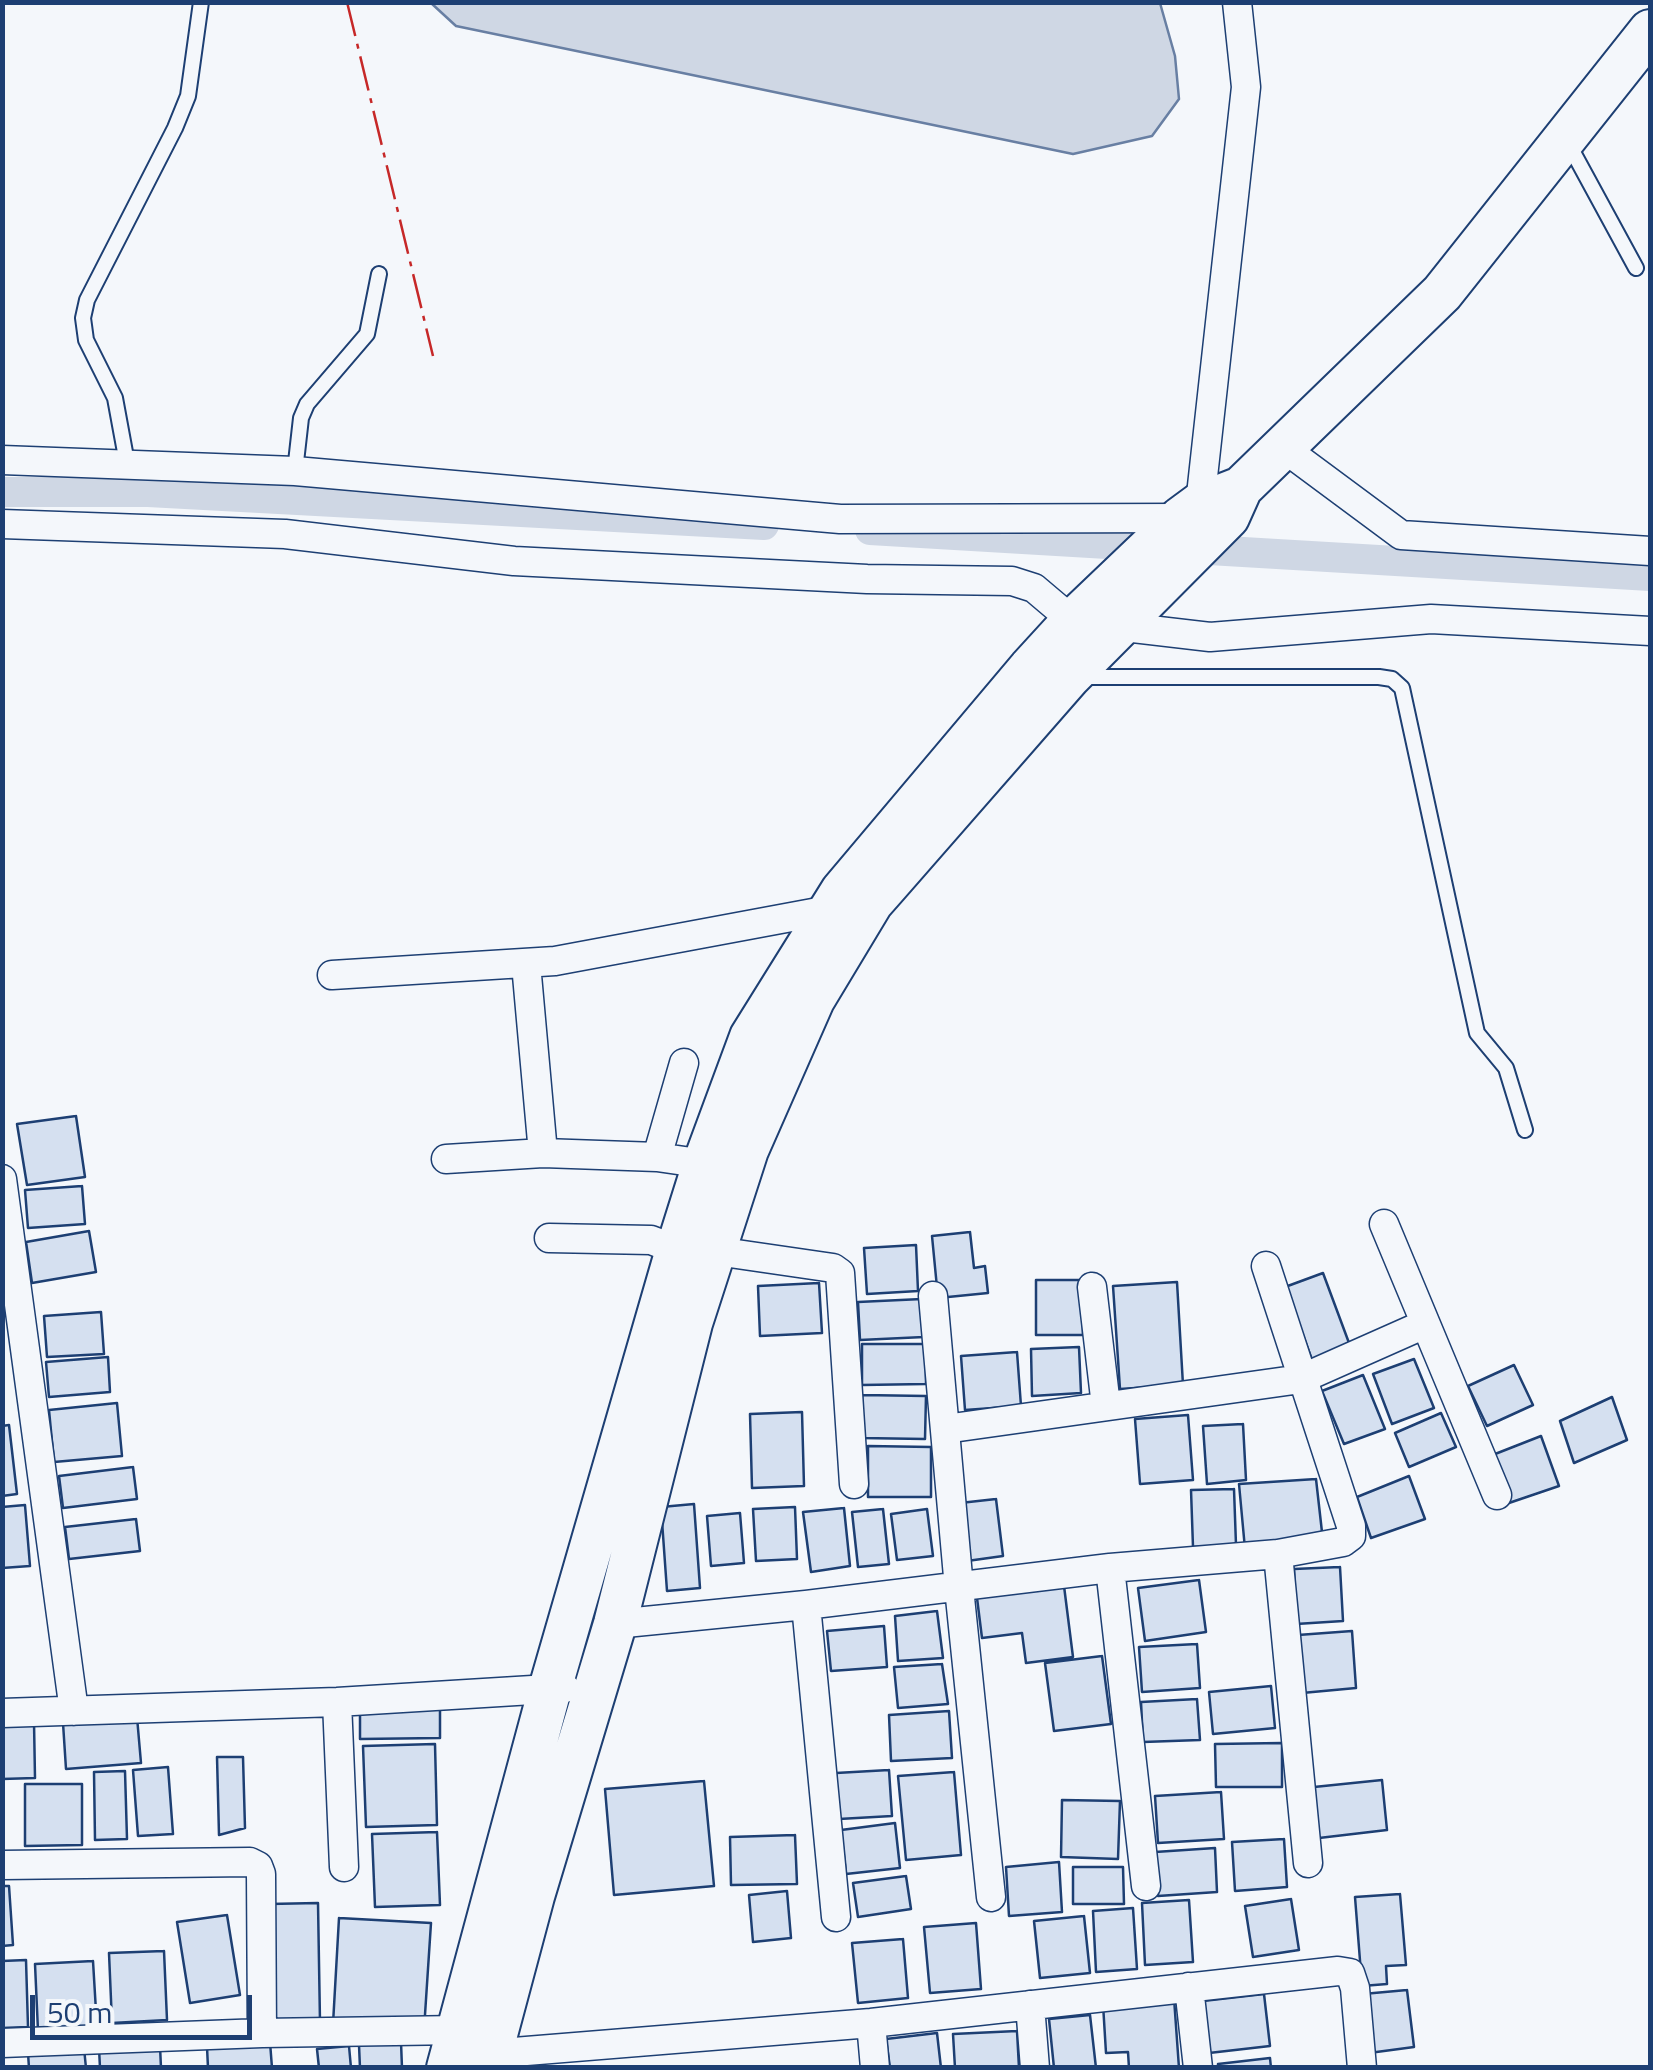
<!DOCTYPE html>
<style>
body{margin:0}
#map{position:relative;width:1653px;height:2070px;overflow:hidden;background:#f4f7fb;font-family:"Titillium Web",sans-serif}
canvas{display:block}
.frame{position:absolute;inset:0;border:5px solid #1d3f73;pointer-events:none}
.scale{position:absolute;left:30px;top:1995px;width:222px;height:45px;box-sizing:border-box;border:5px solid #1d3f73;border-top:0;padding-left:12px;font-size:30px;line-height:35px;white-space:nowrap;color:#1d3f73;-webkit-text-stroke:8px #f4f7fb;paint-order:stroke}
</style>
<div id="map">
<canvas width="1653" height="2070"></canvas>
<div class="frame"></div>
<div class="scale">50 m</div>
</div>
<script>
const ctx = document.querySelector('canvas').getContext('2d');
ctx.lineJoin = 'round';
function fill(path, color) {
  ctx.fillStyle = color;
  ctx.fill(path, 'evenodd');
}
function toPath(rows) {
  const path = new Path2D();
  for (const r of rows) {
    path.moveTo(r[0], r[1]);
    for (let i = 2; i < r.length; i += 2) path.lineTo(r[i], r[i + 1]);
  }
  return path;
}
function stroke(path, color, width, dash) {
  ctx.strokeStyle = color;
  ctx.lineWidth = width;
  ctx.lineCap = dash ? 'butt' : 'round';
  ctx.setLineDash(dash || []);
  ctx.stroke(path);
}
const water = toPath([
 [431,3,1160,3,1175,56,1179,99,1152,136,1073,154,456,26,431,3]
]);
fill(water, '#cfd7e4');
stroke(water, '#687fa3', 2.5);
stroke(toPath([
 [2,492,148,492,764,525],
 [870,530,1650,576]
]), '#cfd7e4', 30);
const building = toPath([
 [76,1116,85,1177,27,1185,17,1124,76,1116],
 [82,1186,85,1224,28,1228,25,1190,82,1186],
 [89,1231,96,1272,32,1283,26,1242,89,1231],
 [970,1232,974,1268,985,1266,988,1293,938,1298,932,1236,970,1232],
 [916,1245,918,1291,867,1294,864,1248,916,1245],
 [1323,1273,1352,1351,1314,1365,1285,1287,1323,1273],
 [1036,1280,1083,1280,1083,1335,1036,1335,1036,1280],
 [1177,1282,1183,1385,1120,1389,1113,1286,1177,1282],
 [819,1283,822,1333,760,1336,758,1286,819,1283],
 [922,1299,924,1337,860,1340,858,1302,922,1299],
 [101,1312,104,1354,47,1357,44,1316,101,1312],
 [862,1344,926,1344,926,1384,862,1385,862,1344],
 [1079,1347,1081,1393,1032,1396,1031,1349,1079,1347],
 [1017,1352,1021,1406,965,1410,961,1356,1017,1352],
 [108,1357,110,1392,49,1397,46,1362,108,1357],
 [1414,1359,1434,1408,1392,1424,1373,1374,1414,1359],
 [1514,1365,1533,1405,1487,1426,1468,1386,1514,1365],
 [1363,1375,1385,1429,1344,1444,1322,1391,1363,1375],
 [862,1395,926,1396,925,1439,861,1438,862,1395],
 [1612,1397,1627,1440,1574,1463,1560,1421,1612,1397],
 [117,1403,122,1456,54,1462,49,1410,117,1403],
 [802,1412,804,1486,752,1488,750,1414,802,1412],
 [1441,1413,1456,1447,1409,1467,1395,1433,1441,1413],
 [1188,1415,1193,1480,1140,1484,1135,1419,1188,1415],
 [1243,1424,1246,1480,1207,1484,1203,1426,1243,1424],
 [9,1425,17,1494,2,1496,2,1426,9,1425],
 [1541,1436,1559,1486,1506,1504,1490,1456,1541,1436],
 [868,1446,931,1447,931,1497,868,1497,868,1446],
 [133,1467,137,1499,63,1508,59,1476,133,1467],
 [1409,1476,1425,1519,1371,1538,1357,1497,1409,1476],
 [1316,1479,1323,1541,1245,1549,1239,1484,1316,1479],
 [1234,1489,1236,1545,1193,1547,1191,1490,1234,1489],
 [996,1499,1003,1556,967,1561,960,1503,996,1499],
 [694,1504,700,1588,667,1591,661,1507,694,1504],
 [25,1505,30,1566,2,1568,2,1507,25,1505],
 [795,1507,797,1559,756,1561,753,1509,795,1507],
 [844,1508,850,1566,811,1572,803,1512,844,1508],
 [883,1509,889,1564,858,1567,852,1512,883,1509],
 [927,1509,933,1556,897,1560,891,1514,927,1509],
 [740,1513,744,1563,711,1566,707,1516,740,1513],
 [136,1519,140,1551,69,1559,65,1527,136,1519],
 [1340,1567,1343,1621,1296,1624,1294,1569,1340,1567],
 [1199,1580,1206,1632,1145,1641,1138,1588,1199,1580],
 [1064,1586,1073,1657,1026,1663,1022,1633,982,1638,977,1598,1064,1586],
 [937,1611,943,1658,898,1661,895,1616,937,1611],
 [884,1626,887,1667,831,1671,827,1631,884,1626],
 [1352,1631,1356,1688,1302,1693,1298,1635,1352,1631],
 [1197,1644,1200,1688,1142,1692,1139,1647,1197,1644],
 [1102,1656,1111,1724,1054,1731,1045,1663,1102,1656],
 [942,1664,948,1704,898,1708,894,1667,942,1664],
 [1271,1686,1275,1728,1213,1734,1209,1692,1271,1686],
 [1197,1699,1200,1740,1143,1742,1141,1702,1197,1699],
 [360,1705,440,1705,440,1738,360,1739,360,1705],
 [949,1711,952,1758,891,1761,889,1715,949,1711],
 [137,1717,141,1763,66,1769,63,1723,137,1717],
 [34,1722,35,1778,2,1779,2,1723,34,1722],
 [1282,1743,1282,1787,1216,1787,1215,1744,1282,1743],
 [435,1744,437,1825,366,1827,363,1746,435,1744],
 [217,1757,243,1757,245,1828,219,1835,217,1757],
 [168,1767,173,1834,138,1836,133,1770,168,1767],
 [889,1770,892,1816,839,1819,836,1773,889,1770],
 [125,1771,127,1839,95,1840,94,1772,125,1771],
 [954,1772,961,1855,906,1860,898,1776,954,1772],
 [1382,1780,1387,1830,1319,1838,1314,1787,1382,1780],
 [704,1781,714,1886,614,1895,605,1789,704,1781],
 [25,1784,82,1784,82,1845,25,1846,25,1784],
 [1221,1792,1224,1839,1158,1843,1155,1796,1221,1792],
 [1062,1800,1120,1801,1118,1859,1061,1857,1062,1800],
 [895,1823,900,1868,846,1874,841,1830,895,1823],
 [437,1832,440,1905,375,1907,372,1834,437,1832],
 [795,1835,797,1884,731,1885,730,1837,795,1835],
 [1284,1839,1287,1887,1235,1891,1232,1842,1284,1839],
 [1215,1848,1217,1892,1158,1896,1155,1852,1215,1848],
 [1059,1862,1062,1912,1009,1916,1006,1867,1059,1862],
 [1073,1867,1123,1867,1124,1904,1073,1904,1073,1867],
 [906,1876,911,1909,858,1917,853,1883,906,1876],
 [2,1886,9,1886,13,1945,2,1946,2,1886],
 [787,1891,791,1938,753,1942,749,1895,787,1891],
 [1400,1894,1406,1965,1386,1966,1387,1984,1362,1986,1355,1897,1400,1894],
 [1291,1899,1299,1950,1253,1957,1245,1906,1291,1899],
 [1189,1900,1193,1962,1145,1965,1142,1903,1189,1900],
 [318,1903,320,2022,271,2023,269,1904,318,1903],
 [1133,1908,1137,1969,1096,1972,1093,1911,1133,1908],
 [227,1915,240,1995,190,2003,177,1922,227,1915],
 [1084,1916,1090,1973,1040,1978,1034,1921,1084,1916],
 [339,1918,431,1923,424,2030,333,2024,339,1918],
 [976,1923,981,1989,930,1993,924,1927,976,1923],
 [903,1939,908,1998,858,2003,852,1943,903,1939],
 [164,1951,167,2020,112,2023,109,1953,164,1951],
 [26,1960,28,2027,2,2028,2,1961,26,1960],
 [93,1961,97,2028,38,2031,35,1964,93,1961],
 [1407,1990,1414,2047,1369,2053,1363,1994,1407,1990],
 [1264,1994,1270,2046,1209,2053,1203,2001,1264,1994],
 [1174,1998,1179,2068,1129,2068,1128,2052,1106,2053,1103,2004,1174,1998],
 [1090,2015,1096,2068,1054,2068,1049,2019,1090,2015],
 [1017,2031,1019,2068,955,2068,953,2034,1017,2031],
 [937,2033,941,2068,890,2068,886,2039,937,2033],
 [270,2042,272,2068,208,2068,207,2047,270,2042],
 [401,2042,402,2068,360,2068,359,2045,401,2042],
 [160,2046,161,2068,100,2068,99,2048,160,2046],
 [349,2046,351,2068,319,2068,317,2049,349,2046],
 [84,2048,86,2068,29,2068,28,2053,84,2048],
 [1270,2058,1271,2068,1218,2068,1218,2064,1270,2058]
]);
fill(building, '#d5e0f0');
stroke(building, '#1d3f73', 2.5);
const service = toPath([
 [1567,141,1636,268],
 [127,463,115,398,86,340,83,318,87,300,175,128,188,96,201,2],
 [295,471,301,418,307,404,367,334,379,274],
 [1084,677,1379,677,1392,679,1402,688,1477,1033,1506,1068,1525,1130]
]);
const minor = toPath([
 [1281,446,1401,535,1650,551],
 [2,460,295,471,840,519,1181,518],
 [1200,504,1246,87,1237,2],
 [2,524,285,534,514,561,867,579,1012,581,1034,588,1073,621,1210,637,1431,619,1650,631],
 [526,964,543,1153],
 [332,975,555,961,829,910],
 [657,1157,684,1063],
 [446,1159,543,1153,657,1157,719,1166],
 [2,1179,74,1711],
 [1384,1224,1497,1495],
 [549,1238,651,1240,677,1250],
 [716,1251,833,1268,840,1273,854,1484],
 [1092,1287,1106,1406],
 [933,1296,959,1588,991,1897],
 [945,1429,1301,1379,1425,1324],
 [1278,1554,1308,1863],
 [1110,1568,1146,1886],
 [806,1605,836,1917],
 [615,1624,806,1605,1110,1568,1278,1554,1343,1542,1351,1536,1351,1526,1266,1266],
 [337,1702,344,1867],
 [2,1713,337,1702,565,1688],
 [2,1865,250,1862,258,1866,261,1874,262,2033],
 [1189,1987,1198,2068],
 [1030,2005,1035,2068],
 [871,2023,875,2068],
 [2,2043,262,2033,460,2030],
 [477,2055,871,2023,1338,1971,1350,1973,1355,1988,1362,2068]
]);
const primary = toPath([
 [448,2068,550,1689,677,1250,704,1164,751,1037,842,891,1030,668,1073,621,1181,518,1200,504,1241,488],
 [487,2068,533,1896,615,1624,691,1323,747,1150,813,1000,872,902,887,885,1069,677,1228,517,1241,488,1442,293,1650,31]
]);
stroke(service, '#1d3f73', 18);
stroke(minor, '#1d3f73', 31);
stroke(primary, '#1d3f73', 46);
stroke(service, '#f4f7fb', 14);
stroke(minor, '#f4f7fb', 28);
stroke(primary, '#f4f7fb', 42);
stroke(toPath([
 [347,2,433,356]
]), '#c62828', 2.5, [35, 8, 5, 8]);
</script>
